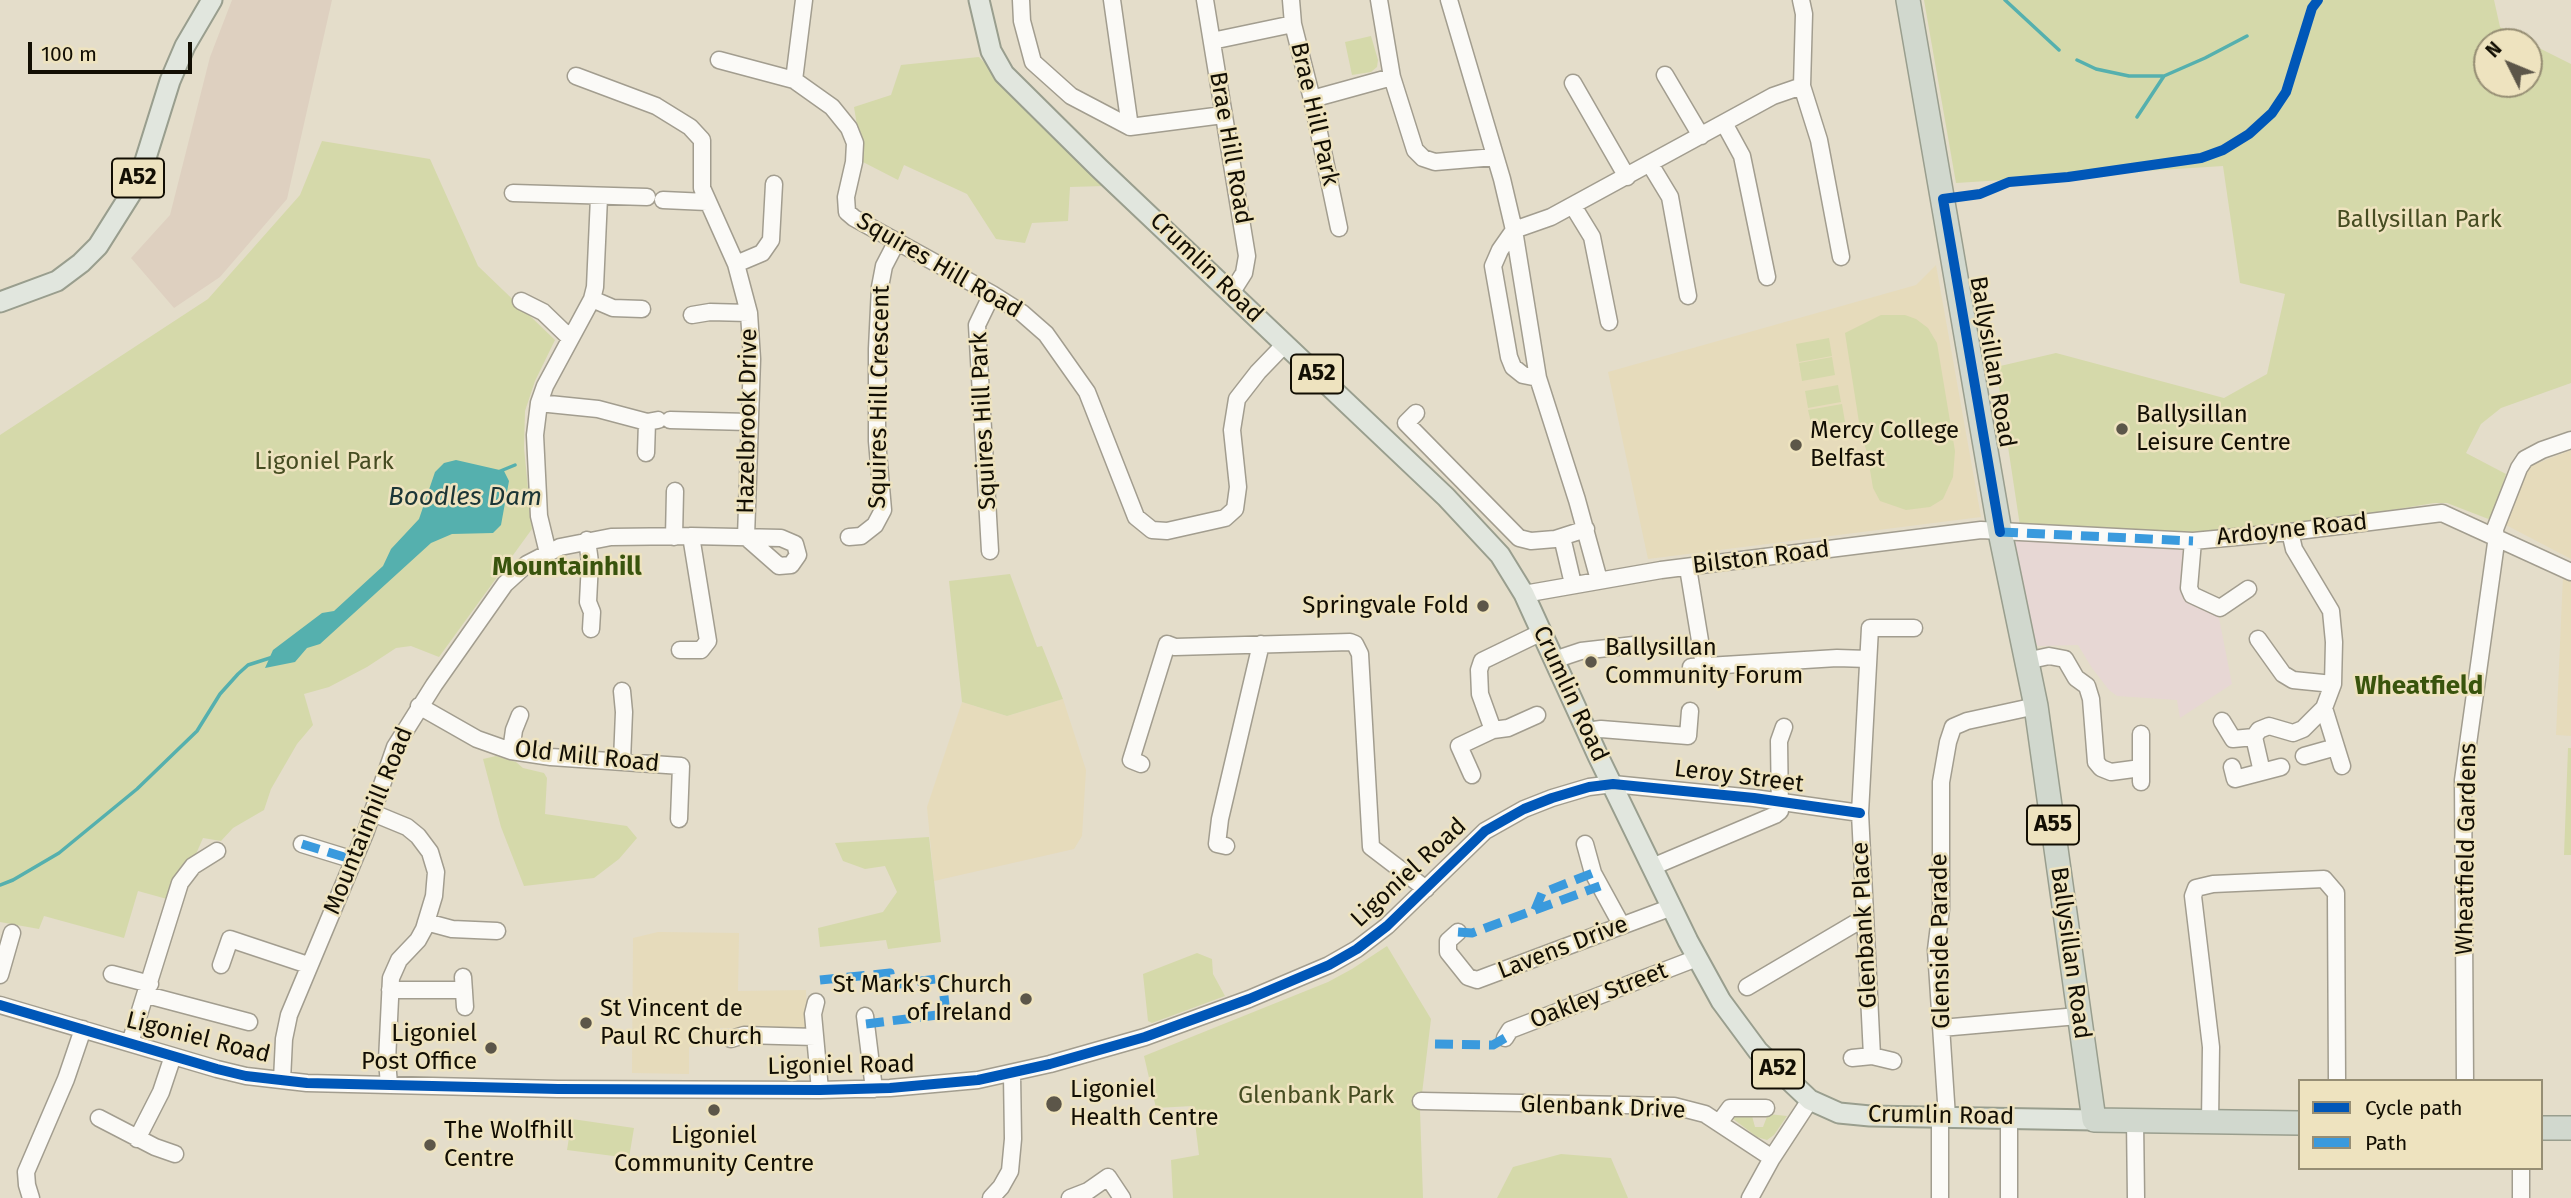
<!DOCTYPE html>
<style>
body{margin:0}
#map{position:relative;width:2571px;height:1198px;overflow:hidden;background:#e4ddca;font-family:"Fira Sans",sans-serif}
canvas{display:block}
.legend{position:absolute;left:2298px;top:1079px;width:245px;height:91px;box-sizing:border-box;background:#eee3bf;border:2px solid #968e74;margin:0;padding:9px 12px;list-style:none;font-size:21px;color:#120e03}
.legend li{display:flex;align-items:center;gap:14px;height:35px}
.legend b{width:35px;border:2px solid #968e74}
.north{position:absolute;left:2473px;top:28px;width:70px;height:70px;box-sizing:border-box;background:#eee3bf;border:2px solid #968e74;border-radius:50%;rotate:313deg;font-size:19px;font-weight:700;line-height:28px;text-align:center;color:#120e03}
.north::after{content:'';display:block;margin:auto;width:24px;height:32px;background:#5c5649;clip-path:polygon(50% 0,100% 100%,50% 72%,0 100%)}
.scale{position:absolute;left:28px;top:42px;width:164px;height:32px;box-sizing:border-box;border:4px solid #120e03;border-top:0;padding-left:9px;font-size:21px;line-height:24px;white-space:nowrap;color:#120e03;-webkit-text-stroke:5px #eee3bf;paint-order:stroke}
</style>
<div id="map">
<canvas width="2571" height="1198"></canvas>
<ul class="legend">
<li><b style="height:9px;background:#0057b8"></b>Cycle path</li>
<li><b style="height:9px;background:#3a9add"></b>Path</li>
</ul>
<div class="north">N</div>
<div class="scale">100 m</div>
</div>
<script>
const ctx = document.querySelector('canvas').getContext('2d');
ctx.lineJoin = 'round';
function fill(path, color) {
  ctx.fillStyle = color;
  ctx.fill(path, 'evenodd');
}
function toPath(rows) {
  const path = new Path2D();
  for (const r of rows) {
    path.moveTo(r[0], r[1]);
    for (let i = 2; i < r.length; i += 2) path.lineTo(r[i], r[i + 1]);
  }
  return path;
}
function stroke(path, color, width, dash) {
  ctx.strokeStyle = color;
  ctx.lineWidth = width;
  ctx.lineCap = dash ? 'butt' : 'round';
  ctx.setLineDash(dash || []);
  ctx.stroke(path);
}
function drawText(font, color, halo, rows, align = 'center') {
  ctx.font = font + ' "Fira Sans",sans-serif';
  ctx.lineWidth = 5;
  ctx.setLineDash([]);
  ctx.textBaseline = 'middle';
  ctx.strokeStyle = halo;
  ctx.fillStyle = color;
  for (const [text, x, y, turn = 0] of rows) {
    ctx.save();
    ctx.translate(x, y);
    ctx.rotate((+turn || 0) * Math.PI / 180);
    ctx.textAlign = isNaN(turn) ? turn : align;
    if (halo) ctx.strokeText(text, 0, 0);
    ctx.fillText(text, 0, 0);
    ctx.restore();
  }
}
fill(toPath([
 [2025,539,2189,544,2185,595,2217,608,2232,684,2180,718,2177,700,2117,696,2109,690,2092,668,2078,645,2038,646,2031,639,2013,560,2014,542]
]), '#e7d7d4');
fill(toPath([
 [232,0,332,0,287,199,220,277,174,308,131,258,170,215,210,57]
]), '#ded0c0');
fill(toPath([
 [1936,265,1981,517,1648,559,1608,372,1916,285],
 [2571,450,2571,559,2504,524,2528,467],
 [2563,576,2571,581,2571,736,2556,735],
 [1063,699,1086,770,1082,836,1074,849,934,881,927,807,962,702,1007,716],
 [658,932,739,933,738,991,806,990,808,1029,720,1028,720,1046,689,1047,689,1074,632,1073,633,938]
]), '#e6dbbb');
fill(toPath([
 [1924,0,2494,0,2500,27,2528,42,2487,42,2487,84,2529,84,2529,43,2571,64,2571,383,2501,408,2481,424,2466,453,2506,474,2491,520,2447,503,2434,503,2309,524,2208,535,2020,526,1996,367,2056,353,2224,398,2267,374,2285,294,2240,283,2223,166,1956,183],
 [1371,36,1378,60,1377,67,1371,72,1352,75,1345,42],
 [979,57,1104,186,1070,187,1068,221,1032,223,1025,243,996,239,967,194,904,165,898,180,863,162,854,107,891,95,901,65],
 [322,141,430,159,478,266,555,340,535,381,525,411,524,448,532,529,439,657,411,646,396,648,367,667,329,687,304,694,313,725,297,744,271,789,264,810,233,828,221,841,203,838,196,854,175,875,167,899,138,891,124,938,44,916,39,929,0,922,0,435,208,299,300,195],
 [1881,315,1905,315,1916,319,1928,328,1937,343,1955,451,1953,477,1943,499,1930,507,1906,510,1880,501,1873,488,1867,452,1861,435,1845,333],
 [1829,338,1832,356,1799,362,1796,344],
 [1832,357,1835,375,1802,381,1799,363],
 [1838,385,1841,402,1808,408,1805,391],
 [1842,404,1845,422,1812,427,1808,410],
 [1010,574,1037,647,1042,646,1063,699,1007,716,962,702,949,581],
 [2568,748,2571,748,2571,855,2564,855],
 [496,756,516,762,523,768,544,773,547,778,545,814,627,826,637,838,619,859,594,878,524,886,501,827,483,759],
 [929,837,941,942,888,949,886,940,820,947,818,928,883,912,897,892,885,866,865,869,843,861,835,843],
 [1387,946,1431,1019,1420,1110,1423,1198,1173,1198,1171,1160,1199,1155,1193,1106,1156,1108,1144,1056,1328,982,1352,969],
 [1197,953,1212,959,1213,974,1225,996,1152,1023,1148,1021,1143,974],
 [1748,1113,1752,1116,1755,1127,1763,1127,1768,1114,1787,1116,1774,1135,1767,1140,1757,1137,1732,1118,1735,1114],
 [572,1119,634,1128,629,1158,567,1150],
 [1561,1154,1611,1158,1628,1198,1497,1198,1513,1167]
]), '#d5d9aa');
fill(toPath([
 [456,460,504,471,509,481,501,525,493,533,452,534,431,543,320,644,307,648,295,662,265,668,273,650,322,613,334,611,383,566,391,549,419,519,435,472,444,463]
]), '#55b0ae');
stroke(toPath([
 [2005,0,2059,50],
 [2077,60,2096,69,2129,76,2164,76,2205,58,2247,36],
 [2137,117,2164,76],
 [498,472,515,465],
 [0,885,13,880,59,853,137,789,197,731,220,694,238,674,248,665,273,657]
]), '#55b0ae', 3.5);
const minor = toPath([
 [804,0,794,80,832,107,849,128,855,143,854,162,846,197,847,212,854,218,992,294,1022,313,1046,334,1087,392,1136,517,1152,530,1167,531,1225,518,1235,509,1238,487,1232,430,1237,399,1258,372,1285,344],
 [1021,0,1022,21,1033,62,1071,96,1130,127,1223,115],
 [1112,0,1130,127],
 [1205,0,1247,256,1244,273,1232,292],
 [1291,0,1293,24,1312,99,1339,228],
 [1379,0,1392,77,1415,150,1423,158,1435,162,1495,157],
 [1449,0,1502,179,1514,230,1538,378,1577,500,1599,580],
 [1801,0,1804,14,1802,86,1819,140,1841,257],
 [1212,41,1293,24],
 [719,60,794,80],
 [1665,75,1701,136],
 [576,76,656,106,690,127,702,140,702,188,736,264,749,313,752,359,746,537],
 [1573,83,1627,177],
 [1312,99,1392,77],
 [1724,123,1742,156,1767,277],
 [1650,164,1670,197,1688,296],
 [513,193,647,197],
 [663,200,707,202],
 [1573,206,1592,237,1609,322],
 [736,264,762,253,771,240,774,184],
 [592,299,595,287,599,197],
 [521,301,543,312,570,338],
 [642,309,613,308,592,299,545,386,539,403,598,409,647,422,658,420],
 [692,315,710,312,749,313],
 [1538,378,1523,375,1513,367,1509,357,1493,266,1500,250,1514,230,1551,217,1773,96,1802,86],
 [539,403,535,435,539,516,548,553],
 [1416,413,1406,423,1519,538,1531,541,1555,539,1586,529],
 [670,420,749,422],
 [646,453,647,422],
 [674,537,675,491],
 [849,537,861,536,875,525,883,510,877,441,877,349,880,287,884,266,897,241],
 [1562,537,1573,584],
 [587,540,590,562,588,602,592,612,591,629],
 [2193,541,2189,588,2192,595,2220,608,2248,589],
 [990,551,977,325,992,294],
 [1688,568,1704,665],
 [1524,594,1661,570,1981,530,2193,541,2290,532,2442,513,2571,572],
 [2258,639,2283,674,2293,680,2333,684],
 [680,650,701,650,708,641,691,536],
 [1554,660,1581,651,1634,645],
 [2026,661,2049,656,2065,659,2076,678,2087,686,2091,699,2096,762,2101,768,2111,772,2141,768],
 [1691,667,1837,658,1868,659],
 [622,691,624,712,622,761],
 [419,706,477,739,511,751,551,757,681,766,679,819],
 [2324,708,2342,766],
 [2222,721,2233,739,2254,737],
 [1493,730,1480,694,1479,670,1482,661,1542,632],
 [1586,731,1601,729,1688,736,1690,711],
 [2141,734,2141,782],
 [511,751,514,730,520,715],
 [2304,756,2336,747],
 [1141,764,1131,760,1167,644,1175,647,1350,642,1355,644,1360,654,1371,847,1426,889],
 [2232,767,2235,779,2281,767],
 [2262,772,2254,737,2259,730,2269,726,2293,733,2303,729,2324,708,2333,684,2334,642,2331,611,2294,549,2290,532],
 [1472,775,1459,746,1493,730,1508,728,1537,715],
 [373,813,407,827,418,836,430,852,436,872,434,896,424,929,418,940,399,960,391,978,387,1061,389,1084],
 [302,844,354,860],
 [1585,844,1593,873,1622,926],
 [1226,846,1217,844,1220,819,1261,644],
 [1652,867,1775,815,1780,811,1779,741,1784,727],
 [426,922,452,929,497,931],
 [1458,932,1448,941,1448,952,1468,977,1477,980,1672,907],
 [221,965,230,939,308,965],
 [112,974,150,984],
 [0,975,12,933],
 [463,977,465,1007],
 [1747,987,1864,918],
 [390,990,464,990],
 [147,995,249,1022],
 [816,1002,813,1014,820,1090],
 [0,1005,217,1069,246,1076,307,1083,558,1089,820,1090,890,1088,978,1080,1050,1064,1145,1037,1249,999,1329,965,1357,949,1387,926,1485,831,1524,809,1552,798,1589,787,1613,784,1754,798,1860,813],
 [865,1016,874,1089],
 [1941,1028,2078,1016],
 [1505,1038,1510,1030,1697,958],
 [731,1039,744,1035,815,1037],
 [130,1043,180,883,193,866,217,851],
 [1872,1056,1860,813,1870,628,1914,628],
 [1852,1058,1872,1056,1893,1061],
 [282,1080,284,1039,289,1015,366,831,395,747,434,685,505,584,527,564,560,547,611,537,691,536,737,537,781,538,795,544,798,555,791,565,779,566,746,537],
 [2465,1081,2463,780,2496,543,2495,529,2519,468,2525,459,2542,450,2571,440],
 [1421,1101,1674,1106,1705,1114,1772,1158],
 [1940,1116,1940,1198],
 [1947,1117,1936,950,1941,909,1941,782,1948,742,1953,727,1967,721,2036,706],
 [2009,1117,2009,1198],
 [99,1118,155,1147,175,1154],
 [2135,1120,2136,1198],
 [1719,1123,1730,1108,1766,1108],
 [2210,1123,2211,1047,2193,896,2196,888,2213,884,2324,879,2336,893,2337,1081],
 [137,1139,161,1092,173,1056],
 [31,1198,27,1185,26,1172,66,1079,83,1029],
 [991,1198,1001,1187,1010,1171,1013,1139,1012,1074],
 [1070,1198,1088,1191,1108,1177,1122,1198],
 [1750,1198,1772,1158,1810,1100],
 [2521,1198,2521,1168]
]);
const major = toPath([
 [979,0,991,51,1004,74,1099,168,1446,497,1500,555,1524,594,1598,756,1688,941,1721,1001,1758,1051,1810,1100,1839,1113,1870,1116,2094,1120],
 [0,302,57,281,81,263,98,246,132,192,145,161,170,81,185,46,212,0]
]);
const highway = toPath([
 [1908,0,2000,532,2036,706,2094,1120,2300,1123],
 [2541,1128,2571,1128]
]);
stroke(minor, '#a29d8f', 19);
stroke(major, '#999e8e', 23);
stroke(highway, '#999e8e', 26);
stroke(minor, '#fbfaf7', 16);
stroke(major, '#e1e6de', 19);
stroke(highway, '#d1d8ce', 23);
stroke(toPath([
 [2000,532,2193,541],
 [302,844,354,860],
 [1535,910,1542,893,1593,873],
 [1458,932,1472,933,1600,886],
 [820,980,890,973,892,985,943,978,943,980],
 [866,1024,946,1014,943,987],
 [1435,1044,1493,1045,1505,1038]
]), '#3a9add', 9, [18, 9]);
stroke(toPath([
 [2000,532,1943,199,1980,194,2009,182,2068,177,2201,158,2223,150,2249,134,2272,113,2286,92,2312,8,2318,0],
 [0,1005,217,1069,246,1076,307,1083,558,1089,820,1090,890,1088,978,1080,1050,1064,1145,1037,1249,999,1329,965,1357,949,1387,926,1485,831,1524,809,1552,798,1589,787,1613,784,1754,798,1860,813]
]), '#0057b8', 10);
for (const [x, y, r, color] of [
 [2122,429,7,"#5c5649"],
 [1796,445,7,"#5c5649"],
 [1483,606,7,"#5c5649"],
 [1591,662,7,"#5c5649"],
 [1026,999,7,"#5c5649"],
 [586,1023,7,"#5c5649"],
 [491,1048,7,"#5c5649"],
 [1054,1104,9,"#5c5649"],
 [714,1110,7,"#5c5649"],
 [430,1145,7,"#5c5649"]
]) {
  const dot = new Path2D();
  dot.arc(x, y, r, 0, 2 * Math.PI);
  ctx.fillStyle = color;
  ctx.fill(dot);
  stroke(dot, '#eee3bf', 2.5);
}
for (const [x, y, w] of [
 [138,178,52],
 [1317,374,52],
 [2053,825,52],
 [1778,1069,52]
]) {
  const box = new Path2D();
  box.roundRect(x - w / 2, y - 19.5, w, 39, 5);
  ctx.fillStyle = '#eee3bf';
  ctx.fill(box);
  stroke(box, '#120e03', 2);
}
drawText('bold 23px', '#120e03', null, [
 ["A52",138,178],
 ["A52",1317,374],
 ["A55",2053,825],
 ["A52",1778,1069]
]);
drawText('24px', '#120e03', '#eee3bf', [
 ["Brae Hill Park",1314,114,77],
 ["Brae Hill Road",1230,148,80],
 ["Squires Hill Road",939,266,30],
 ["Crumlin Road",1206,268,44],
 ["Ballysillan Road",1992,362,80],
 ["Squires Hill Crescent",880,397,-89],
 ["Hazelbrook Drive",748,421,-89],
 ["Squires Hill Park",984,421,-93],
 ["Ardoyne Road",2292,530,-6],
 ["Bilston Road",1761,558,-7],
 ["Crumlin Road",1570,694,65],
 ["Old Mill Road",587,757,6],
 ["Leroy Street",1739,777,7],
 ["Mountainhill Road",369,821,-68],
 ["Wheatfield Gardens",2467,849,-89],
 ["Ligoniel Road",1409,873,-43],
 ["Glenbank Place",1865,925,-93],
 ["Glenside Parade",1941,941,-91],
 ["Lavens Drive",1563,948,-21],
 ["Ballysillan Road",2070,953,82],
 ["Oakley Street",1599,996,-21],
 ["Ligoniel Road",198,1038,14],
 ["Ligoniel Road",841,1066,-1],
 ["Glenbank Drive",1603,1108,2],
 ["Crumlin Road",1941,1116,1]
]);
drawText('24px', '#454c21', '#eee3bf', [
 ["Ballysillan Park",2419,220],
 ["Ligoniel Park",324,462],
 ["Glenbank Park",1316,1096]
]);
drawText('24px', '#120e03', '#eee3bf', [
 ["Ballysillan",2136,415],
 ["Leisure Centre",2136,443],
 ["Mercy College",1810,431],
 ["Belfast",1810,459],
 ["Springvale Fold",1469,606,"right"],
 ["Ballysillan",1605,648],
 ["Community Forum",1605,676],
 ["St Mark's Church",1012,985,"right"],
 ["of Ireland",1012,1013,"right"],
 ["St Vincent de",600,1009],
 ["Paul RC Church",600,1037],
 ["Ligoniel",477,1034,"right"],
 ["Post Office",477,1062,"right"],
 ["Ligoniel",1070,1090],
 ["Health Centre",1070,1118],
 ["The Wolfhill",444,1131],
 ["Centre",444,1159],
 ["Ligoniel",714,1136,"center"],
 ["Community Centre",714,1164,"center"]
], 'left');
drawText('italic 26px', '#1b3536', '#eee3bf', [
 ["Boodles Dam",465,498]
]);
drawText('bold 26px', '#39540d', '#eee3bf', [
 ["Mountainhill",567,568],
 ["Wheatfield",2419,687]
]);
</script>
